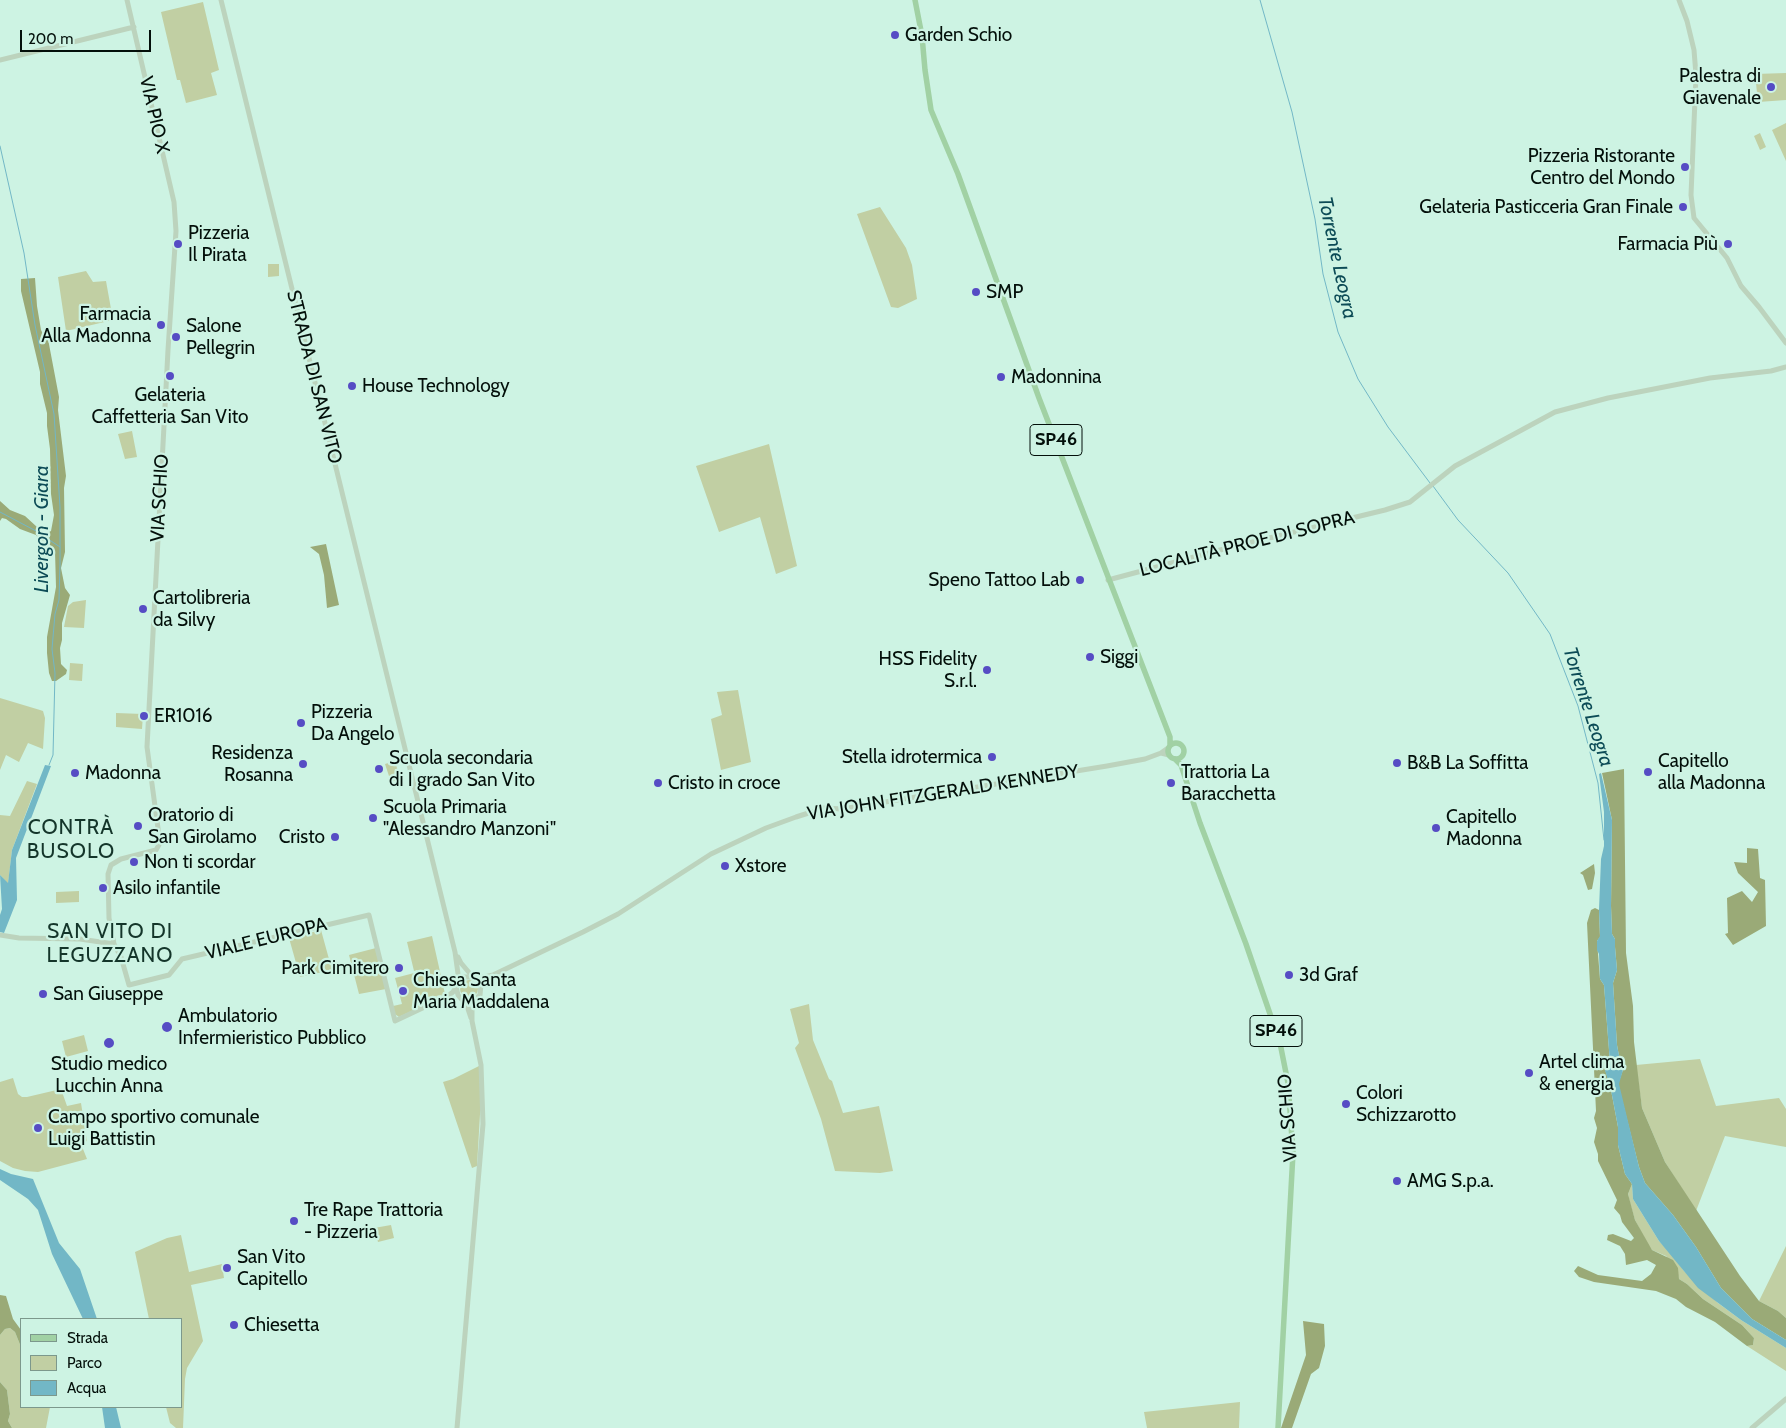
<!DOCTYPE html>
<meta charset="utf-8">
<style>
body{margin:0}
#map{position:relative;width:1786px;height:1428px;overflow:hidden;background:#cdf3e3;font-family:Cabin,sans-serif}
canvas{display:block}
.legend{position:absolute;left:20px;top:1318px;width:162px;height:90px;box-sizing:border-box;background:#cdf3e3;border:1px solid #7c988c;margin:0;padding:6px 9px;list-style:none;font-size:15px;color:#030f0a}
.legend li{display:flex;align-items:center;gap:10px;height:25px}
.legend b{width:25px;border:1px solid #7c988c}
.scale{position:absolute;left:20px;top:30px;width:131px;height:22px;box-sizing:border-box;border:2px solid #030f0a;border-top:0;padding-left:6px;font-size:15px;line-height:18px;white-space:nowrap;color:#030f0a;-webkit-text-stroke:4px #cdf3e3;paint-order:stroke}
</style>
<div id="map">
<canvas width="1786" height="1428"></canvas>
<ul class="legend">
<li><b style="height:6px;background:#a1d1a4"></b>Strada</li>
<li><b style="height:14px;background:#c1cfa3"></b>Parco</li>
<li><b style="height:14px;background:#72b7c6"></b>Acqua</li>
</ul>
<div class="scale">200 m</div>
</div>
<script>
const ctx = document.querySelector('canvas').getContext('2d');
ctx.lineJoin = 'round';
function fill(path, color) {
  ctx.fillStyle = color;
  ctx.fill(path, 'evenodd');
}
function toPath(rows) {
  const path = new Path2D();
  for (const r of rows) {
    if (r.length === 3) {
      path.moveTo(r[0] + r[2], r[1]);
      path.arc(r[0], r[1], r[2], 0, 2 * Math.PI);
      continue;
    }
    path.moveTo(r[0], r[1]);
    for (let i = 2; i < r.length; i += 2) path.lineTo(r[i], r[i + 1]);
  }
  return path;
}
function stroke(path, color, width, dash) {
  ctx.strokeStyle = color;
  ctx.lineWidth = width;
  ctx.lineCap = dash ? 'butt' : 'round';
  ctx.setLineDash(dash || []);
  ctx.stroke(path);
}
function drawText(font, color, halo, rows, align = 'center') {
  ctx.font = font + ' Cabin,sans-serif';
  ctx.lineWidth = 4.5;
  ctx.setLineDash([]);
  ctx.textBaseline = 'middle';
  ctx.strokeStyle = halo;
  ctx.fillStyle = color;
  for (const [text, x, y, turn = 0] of rows) {
    ctx.save();
    ctx.translate(x, y);
    ctx.rotate((+turn || 0) * Math.PI / 180);
    ctx.textAlign = isNaN(turn) ? turn : align;
    if (halo) ctx.strokeText(text, 0, 0);
    ctx.fillText(text, 0, 0);
    ctx.restore();
  }
}
fill(toPath([
 [203,2,219,70,211,73,217,95,186,103,180,80,177,80,161,12],
 [1786,73,1786,100,1758,102,1755,74],
 [1786,123,1786,161,1772,130],
 [1760,133,1766,147,1760,150,1754,136],
 [880,207,906,248,912,265,917,299,898,308,891,307,857,214],
 [268,264,279,264,279,276,268,277],
 [86,271,93,282,106,281,113,320,66,331,58,277],
 [132,431,137,457,125,459,118,434],
 [769,444,797,566,776,574,760,517,719,532,696,466],
 [86,600,84,628,64,627,68,606,73,602],
 [70,663,83,664,82,681,69,680],
 [738,690,751,762,721,770,711,719,722,715,717,692],
 [0,698,40,710,43,711,45,718,43,749,28,743,19,762,6,755,0,770],
 [116,713,143,714,142,729,116,727],
 [395,761,400,779,391,782,385,764],
 [27,781,37,784,12,850,8,884,0,875,0,815,10,816],
 [79,891,79,902,56,903,56,892],
 [321,930,332,970,300,977,289,938],
 [432,936,445,994,423,999,445,995,399,1017,395,1014,393,1006,402,1004,395,978,418,972,417,970,414,971,407,942],
 [376,948,386,989,359,994,349,955],
 [469,989,9],
 [809,1004,813,1040,829,1079,832,1081,843,1113,879,1106,893,1171,880,1173,835,1171,821,1119,795,1048,799,1043,790,1009],
 [84,1035,88,1051,66,1057,62,1041],
 [1700,1059,1716,1106,1779,1098,1786,1109,1786,1147,1725,1136,1696,1211,1665,1162,1642,1108,1636,1065],
 [479,1066,481,1097,477,1166,472,1168,443,1082,453,1079],
 [13,1078,18,1094,22,1097,27,1097,61,1089,67,1106,81,1103,87,1141,81,1144,87,1159,38,1172,25,1171,13,1168,0,1161,0,1082],
 [1632,1184,1633,1199,1659,1241,1673,1256,1684,1271,1718,1303,1741,1320,1786,1348,1786,1371,1747,1346,1753,1345,1754,1338,1742,1325,1703,1299,1687,1284,1679,1279,1677,1272,1666,1256,1652,1250,1648,1245,1635,1220,1630,1203,1628,1194],
 [391,1225,394,1238,378,1242,374,1228],
 [181,1235,189,1272,222,1264,224,1278,191,1285,203,1341,187,1368,185,1379,183,1428,176,1428,170,1423,166,1407,181,1407,181,1319,149,1319,135,1252,167,1238],
 [1786,1246,1786,1318,1778,1311,1759,1301],
 [10,1328,15,1332,21,1347,21,1407,50,1407,46,1428,12,1428,8,1421,10,1414,7,1390,0,1382,0,1335,5,1329],
 [1240,1402,1239,1428,1147,1428,1144,1412]
]), '#c1cfa3');
fill(toPath([
 [35,278,37,306,41,330,43,334,48,339,59,397,58,410,66,476,64,488,65,552,61,568,65,588,70,595,62,623,62,640,60,648,61,664,67,670,66,674,56,681,52,681,49,673,47,653,47,637,56,587,55,551,49,544,38,538,36,535,20,529,6,519,2,518,0,521,0,501,10,510,25,516,37,527,47,533,51,531,54,515,51,494,50,449,47,426,47,413,40,384,40,372,21,291,21,279],
 [326,544,339,605,327,608,324,575,319,554,310,547],
 [1624,769,1626,953,1633,1006,1634,1042,1642,1108,1665,1162,1740,1276,1759,1301,1778,1311,1786,1318,1786,1340,1752,1319,1721,1288,1696,1247,1673,1215,1645,1183,1639,1167,1618,1084,1623,1070,1621,1067,1617,1045,1613,983,1617,970,1615,947,1615,939,1612,934,1611,906,1612,820,1602,773],
 [1747,848,1758,849,1760,878,1765,880,1766,926,1733,945,1725,934,1728,933,1727,898,1742,891,1752,902,1758,892,1738,873,1734,862,1747,863],
 [1594,864,1595,873,1592,889,1588,890,1583,875,1580,873],
 [1595,908,1599,910,1600,937,1597,941,1600,979,1604,985,1610,1063,1608,1069,1605,1069,1611,1090,1618,1127,1618,1145,1625,1174,1632,1184,1628,1194,1635,1220,1652,1250,1673,1260,1678,1268,1679,1279,1687,1284,1703,1299,1742,1325,1754,1338,1753,1345,1747,1346,1715,1322,1686,1307,1676,1299,1656,1291,1594,1282,1579,1277,1574,1271,1578,1266,1598,1275,1642,1281,1651,1274,1656,1265,1647,1260,1626,1265,1625,1254,1620,1246,1607,1240,1608,1235,1613,1234,1631,1241,1634,1238,1622,1222,1620,1215,1614,1208,1617,1200,1598,1161,1598,1154,1594,1142,1597,1128,1594,1118,1596,1111,1587,923,1591,910],
 [0,1295,6,1296,13,1319,21,1330,21,1347,15,1332,10,1328,5,1329,0,1335],
 [1303,1321,1324,1324,1325,1346,1319,1368,1311,1374,1292,1428,1281,1428,1306,1355],
 [0,1382,7,1390,10,1414,8,1421,12,1428,0,1428]
]), '#9aaa77');
fill(toPath([
 [45,765,51,766,16,858,17,900,4,933,0,932,0,915,2,909,0,875,8,883,12,850],
 [1601,773,1612,820,1611,906,1612,934,1615,939,1615,947,1617,970,1613,983,1617,1045,1621,1066,1623,1070,1619,1084,1639,1167,1645,1183,1673,1215,1696,1247,1721,1288,1752,1319,1786,1340,1786,1348,1741,1320,1698,1288,1659,1241,1633,1199,1632,1184,1625,1174,1618,1145,1618,1127,1611,1090,1605,1070,1608,1068,1610,1063,1604,985,1600,979,1599,954,1597,950,1597,941,1600,936,1599,910,1601,859,1604,846,1604,812,1599,774],
 [0,1169,11,1174,33,1179,59,1243,80,1269,97,1319,83,1319,52,1254,38,1210,28,1199,0,1180],
 [102,1407,116,1407,121,1428,105,1428]
]), '#72b7c6');
stroke(toPath([
 [1260,0,1292,112,1315,219,1323,274,1338,332,1358,379,1388,427,1430,483],
 [0,146,24,253,35,325,54,414,60,507,60,564,59,600,55,614,52,649,55,673,53,755,49,765],
 [1433,486,1458,520,1508,573,1550,634,1578,706,1598,783,1604,840],
 [0,512,36,531,60,547]
]), '#72b7c6', 1);
stroke(toPath([
 [127,0,174,202,176,231,168,350,147,747,160,843,156,850,121,859,111,865,108,874,109,918,114,944,121,957,129,985,169,975,182,959,369,915,395,1021,448,996,453,992,456,986],
 [221,0,455,952,459,981],
 [1679,0,1687,21,1694,50,1696,75,1691,195,1694,218,1727,258,1741,286,1759,307,1786,343],
 [0,60,134,27],
 [1108,580,1224,549,1385,510,1410,502,1455,466,1555,412,1608,398,1710,378,1771,371,1786,367],
 [1161,753,1169,755],
 [0,935,19,938,80,939,114,944],
 [458,957,461,963,472,976],
 [475,977,484,977,493,975,583,932,618,914,711,854,766,828,796,817,824,808,842,809,1107,766,1145,759,1161,753,1168,748],
 [463,1000,473,1001,480,995,481,984,475,977,464,977,459,981,456,986,458,995,467,1006,471,1018],
 [457,1428,483,1124,481,1065,472,1021,472,1010,477,998],
 [1752,1428,1786,1399]
]), '#bcd3bd', 5);
stroke(toPath([
 [915,0,922,36,925,70,931,110,958,174,1039,398,1170,737,1170,745],
 [1176,751,8],
 [1175,759,1181,765,1200,823,1246,944,1280,1043,1288,1083,1293,1153,1278,1428]
]), '#a1d1a4', 5.5);
for (const [x, y, r, color] of [
 [895,35,5,"#564cc4"],
 [1771,87,5,"#564cc4"],
 [1685,167,5,"#564cc4"],
 [1683,207,5,"#564cc4"],
 [178,244,5,"#564cc4"],
 [1728,244,5,"#564cc4"],
 [976,292,5,"#564cc4"],
 [161,325,5,"#564cc4"],
 [176,337,5,"#564cc4"],
 [170,376,5,"#564cc4"],
 [1001,377,5,"#564cc4"],
 [352,386,5,"#564cc4"],
 [1080,580,5,"#564cc4"],
 [143,609,5,"#564cc4"],
 [1090,657,5,"#564cc4"],
 [987,670,5,"#564cc4"],
 [144,716,5,"#564cc4"],
 [301,723,5,"#564cc4"],
 [992,757,5,"#564cc4"],
 [1397,763,5,"#564cc4"],
 [303,764,5,"#564cc4"],
 [379,769,5,"#564cc4"],
 [1648,772,5,"#564cc4"],
 [75,773,5,"#564cc4"],
 [658,783,5,"#564cc4"],
 [1171,783,5,"#564cc4"],
 [373,818,5,"#564cc4"],
 [138,826,5,"#564cc4"],
 [1436,828,5,"#564cc4"],
 [335,837,5,"#564cc4"],
 [134,862,5,"#564cc4"],
 [725,866,5,"#564cc4"],
 [103,888,5,"#564cc4"],
 [399,968,5,"#564cc4"],
 [1289,975,5,"#564cc4"],
 [403,991,5,"#564cc4"],
 [43,994,5,"#564cc4"],
 [167,1027,6,"#564cc4"],
 [109,1043,6,"#564cc4"],
 [1529,1073,5,"#564cc4"],
 [1346,1104,5,"#564cc4"],
 [38,1128,5,"#564cc4"],
 [1397,1181,5,"#564cc4"],
 [294,1221,5,"#564cc4"],
 [227,1268,5,"#564cc4"],
 [234,1325,5,"#564cc4"]
]) {
  const dot = new Path2D();
  dot.arc(x, y, r, 0, 2 * Math.PI);
  ctx.fillStyle = color;
  ctx.fill(dot);
  stroke(dot, '#cdf3e3', 2);
}
for (const [x, y, w] of [
 [1056,440,52],
 [1276,1031,52]
]) {
  const box = new Path2D();
  box.roundRect(x - w / 2, y - 15.5, w, 31, 4);
  ctx.fillStyle = '#cdf3e3';
  ctx.fill(box);
  stroke(box, '#030f0a', 1);
}
drawText('bold 18px', '#030f0a', null, [
 ["SP46",1056,440],
 ["SP46",1276,1031]
]);
drawText('19px', '#030f0a', '#cdf3e3', [
 ["Garden Schio",905,35],
 ["Palestra di",1761,76,"right"],
 ["Giavenale",1761,98,"right"],
 ["Pizzeria Ristorante",1675,156,"right"],
 ["Centro del Mondo",1675,178,"right"],
 ["Gelateria Pasticceria Gran Finale",1673,207,"right"],
 ["Pizzeria",188,233],
 ["Il Pirata",188,255],
 ["Farmacia Più",1718,244,"right"],
 ["SMP",986,292],
 ["Farmacia",151,314,"right"],
 ["Alla Madonna",151,336,"right"],
 ["Salone",186,326],
 ["Pellegrin",186,348],
 ["Madonnina",1011,377],
 ["House Technology",362,386],
 ["Gelateria",170,395,"center"],
 ["Caffetteria San Vito",170,417,"center"],
 ["Speno Tattoo Lab",1070,580,"right"],
 ["Cartolibreria",153,598],
 ["da Silvy",153,620],
 ["Siggi",1100,657],
 ["HSS Fidelity",977,659,"right"],
 ["S.r.l.",977,681,"right"],
 ["Pizzeria",311,712],
 ["Da Angelo",311,734],
 ["ER1016",154,716],
 ["Residenza",293,753,"right"],
 ["Rosanna",293,775,"right"],
 ["Stella idrotermica",982,757,"right"],
 ["Scuola secondaria",389,758],
 ["di I grado San Vito",389,780],
 ["Capitello",1658,761],
 ["alla Madonna",1658,783],
 ["B&B La Soffitta",1407,763],
 ["Trattoria La",1181,772],
 ["Baracchetta",1181,794],
 ["Madonna",85,773],
 ["Cristo in croce",668,783],
 ["Scuola Primaria",383,807],
 ["\"Alessandro Manzoni\"",383,829],
 ["Oratorio di",148,815],
 ["San Girolamo",148,837],
 ["Capitello",1446,817],
 ["Madonna",1446,839],
 ["Cristo",325,837,"right"],
 ["Non ti scordar",144,862],
 ["Xstore",735,866],
 ["Asilo infantile",113,888],
 ["Park Cimitero",389,968,"right"],
 ["3d Graf",1299,975],
 ["Chiesa Santa",413,980],
 ["Maria Maddalena",413,1002],
 ["San Giuseppe",53,994],
 ["Ambulatorio",178,1016],
 ["Infermieristico Pubblico",178,1038],
 ["Artel clima",1539,1062],
 ["& energia",1539,1084],
 ["Studio medico",109,1064,"center"],
 ["Lucchin Anna",109,1086,"center"],
 ["Colori",1356,1093],
 ["Schizzarotto",1356,1115],
 ["Campo sportivo comunale",48,1117],
 ["Luigi Battistin",48,1139],
 ["AMG S.p.a.",1407,1181],
 ["Tre Rape Trattoria",304,1210],
 ["- Pizzeria",304,1232],
 ["San Vito",237,1257],
 ["Capitello",237,1279],
 ["Chiesetta",244,1325]
], 'left');
drawText('19px', '#030f0a', '#cdf3e3', [
 ["VIA PIO X",154,115,77],
 ["STRADA DI SAN VITO",314,377,76],
 ["VIA SCHIO",160,498,-87],
 ["LOCALITÀ PROE DI SOPRA",1247,544,-14],
 ["VIA JOHN FITZGERALD KENNEDY",943,793,-9],
 ["VIALE EUROPA",266,939,-14],
 ["VIA SCHIO",1288,1118,-94]
]);
drawText('italic 20px', '#0c4b56', '#cdf3e3', [
 ["Torrente Leogra",1337,258,78],
 ["Livergon - Giara",42,529,-90],
 ["Torrente Leogra",1588,707,72]
]);
ctx.letterSpacing = '1px';
drawText('21px', '#14352a', '#cdf3e3', [
 ["CONTRÀ",71,828],
 ["BUSOLO",71,852],
 ["SAN VITO DI",110,932],
 ["LEGUZZANO",110,956]
]);
ctx.letterSpacing = '0px';
</script>
